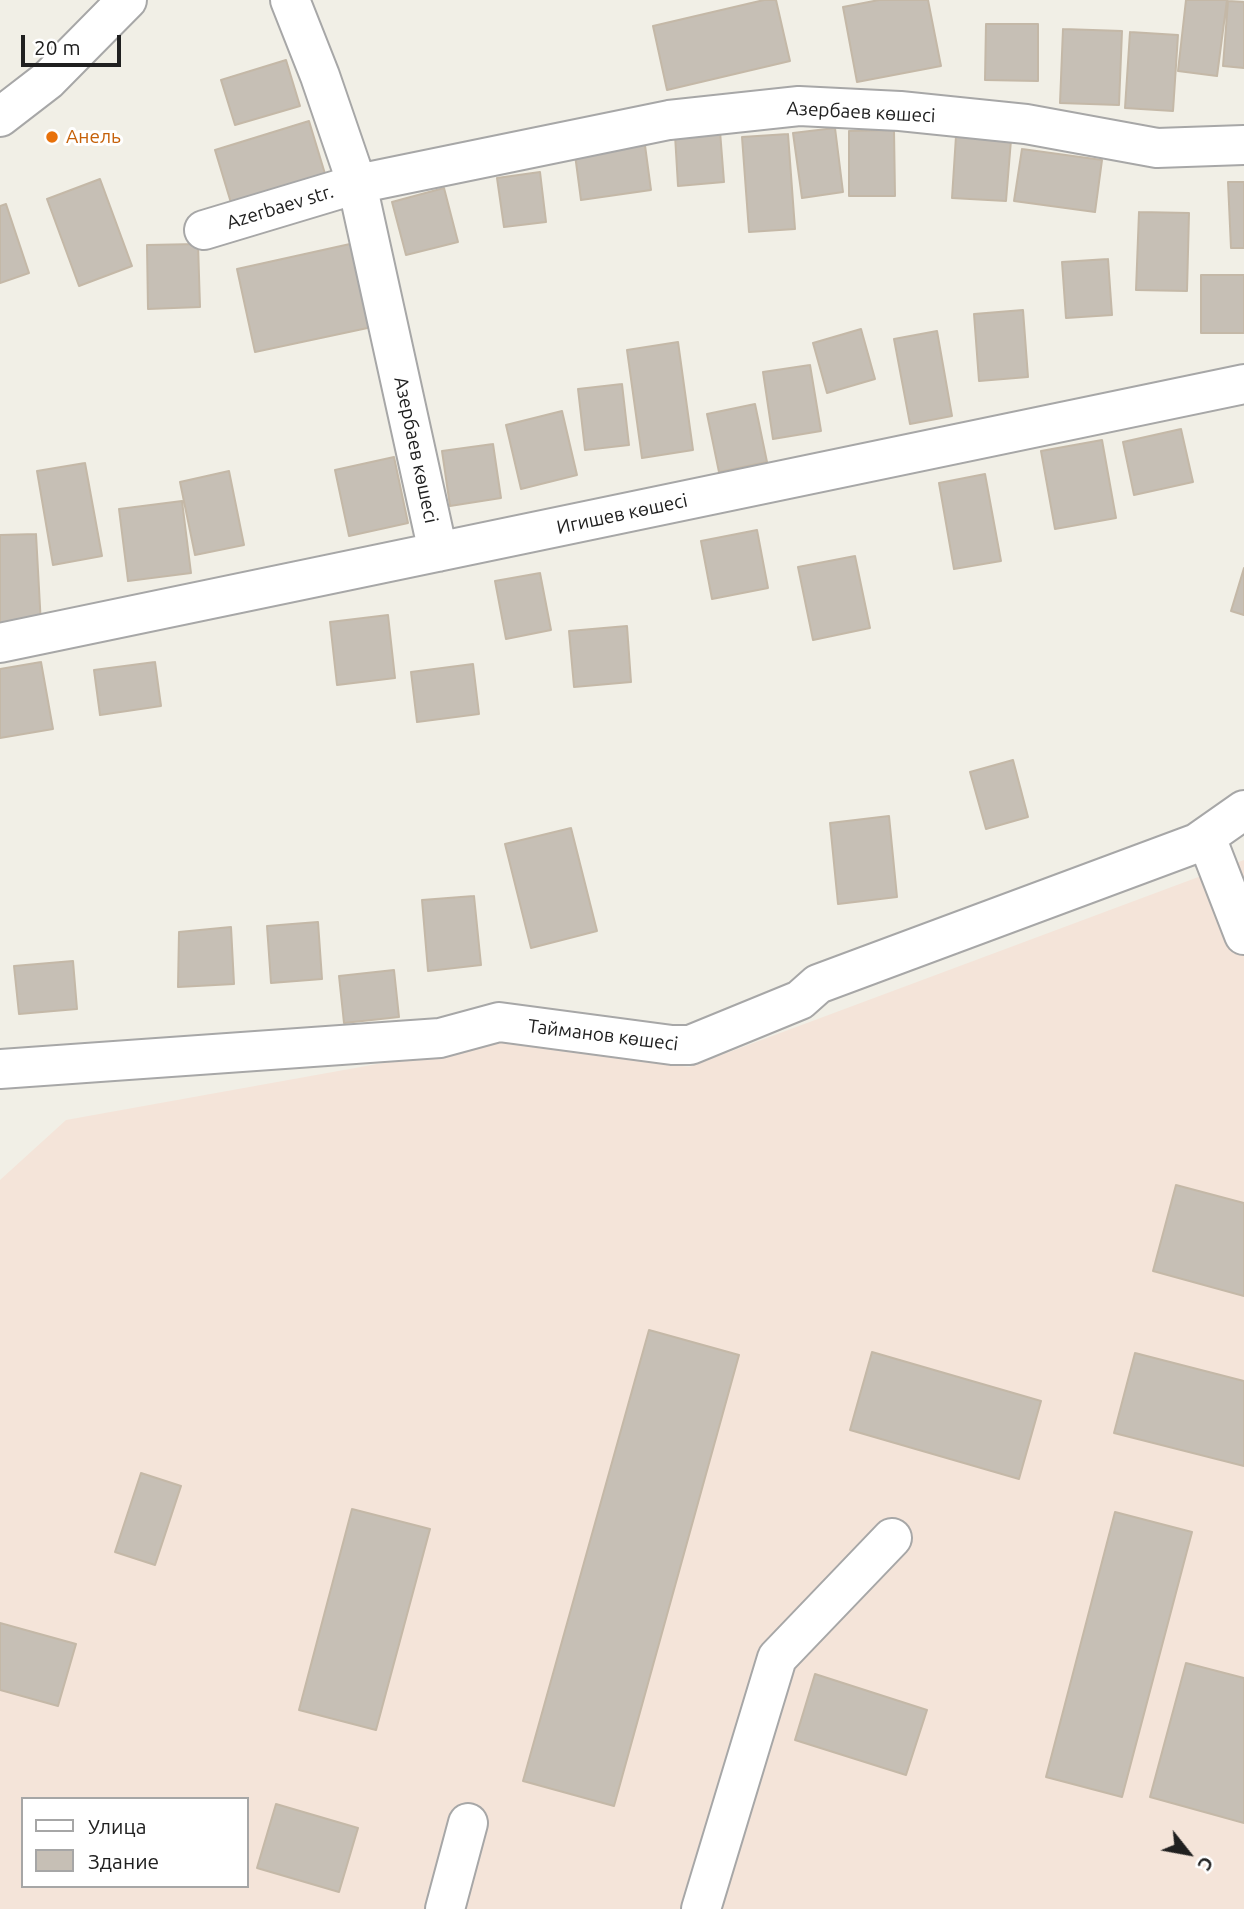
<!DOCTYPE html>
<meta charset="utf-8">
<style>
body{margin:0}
#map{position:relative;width:1244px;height:1909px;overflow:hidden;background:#f1efe6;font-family:Ubuntu,sans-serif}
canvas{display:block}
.legend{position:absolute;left:21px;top:1797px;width:228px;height:91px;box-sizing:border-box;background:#fff;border:2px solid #a6a6a6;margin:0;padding:9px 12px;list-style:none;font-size:21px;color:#202020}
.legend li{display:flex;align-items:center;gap:14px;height:35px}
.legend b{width:35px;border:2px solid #a6a6a6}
.north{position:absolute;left:1153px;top:1818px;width:70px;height:70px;-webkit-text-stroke:5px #fff;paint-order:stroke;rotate:121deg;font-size:19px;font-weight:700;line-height:28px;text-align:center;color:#202020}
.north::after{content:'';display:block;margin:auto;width:24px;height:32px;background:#202020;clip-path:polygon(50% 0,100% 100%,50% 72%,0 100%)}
.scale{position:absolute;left:21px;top:35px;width:100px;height:32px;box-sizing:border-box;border:4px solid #202020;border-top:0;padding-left:9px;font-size:21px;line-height:24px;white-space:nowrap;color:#202020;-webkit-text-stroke:5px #fff;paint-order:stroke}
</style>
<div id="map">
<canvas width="1244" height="1909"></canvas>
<ul class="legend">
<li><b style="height:9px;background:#fff"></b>Улица</li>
<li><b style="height:19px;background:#c6bfb5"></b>Здание</li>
</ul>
<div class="north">С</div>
<div class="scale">20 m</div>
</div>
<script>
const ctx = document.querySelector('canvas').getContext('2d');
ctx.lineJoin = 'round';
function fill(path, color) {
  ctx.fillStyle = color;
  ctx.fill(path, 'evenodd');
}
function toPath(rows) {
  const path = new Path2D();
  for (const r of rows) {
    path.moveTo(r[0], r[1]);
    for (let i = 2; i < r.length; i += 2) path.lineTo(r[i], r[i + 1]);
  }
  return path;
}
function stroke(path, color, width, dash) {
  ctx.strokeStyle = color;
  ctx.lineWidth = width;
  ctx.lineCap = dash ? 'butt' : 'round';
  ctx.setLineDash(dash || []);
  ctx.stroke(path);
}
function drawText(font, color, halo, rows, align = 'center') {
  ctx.font = font + ' Ubuntu,sans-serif';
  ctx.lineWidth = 6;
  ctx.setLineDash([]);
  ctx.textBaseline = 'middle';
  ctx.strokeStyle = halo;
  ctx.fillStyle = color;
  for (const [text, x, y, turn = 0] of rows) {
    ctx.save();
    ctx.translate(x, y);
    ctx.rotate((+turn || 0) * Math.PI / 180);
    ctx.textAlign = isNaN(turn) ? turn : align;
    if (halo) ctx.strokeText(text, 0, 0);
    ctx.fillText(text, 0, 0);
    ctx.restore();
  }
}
fill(toPath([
 [1244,860,1244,1909,0,1909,0,1180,66,1120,505,1041,689,1067],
 [23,1799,247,1799,247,1886,23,1886]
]), '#f4e4d9');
const building = toPath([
 [764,0,776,0,790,61,667,90,653,26,764,0],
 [879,0,928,0,941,66,857,82,843,7,879,0],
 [1186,0,1227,0,1217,76,1178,71,1186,0],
 [1228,1,1244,2,1244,68,1223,66,1228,1],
 [986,24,1038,24,1038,81,985,80,986,24],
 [1063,29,1122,31,1119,105,1060,103,1063,29],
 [1130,32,1178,35,1173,111,1125,108,1130,32],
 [286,60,300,106,235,125,221,80,286,60],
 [309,121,329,187,235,216,215,150,309,121],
 [835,128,843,192,802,198,793,133,835,128],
 [894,130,895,196,849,196,849,131,894,130],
 [720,131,724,182,678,186,675,135,720,131],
 [788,134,795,229,749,232,742,137,788,134],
 [956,136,1011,140,1006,201,952,198,956,136],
 [644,138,651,190,581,200,574,147,644,138],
 [1022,149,1102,160,1095,212,1014,201,1022,149],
 [540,172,546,222,504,227,497,178,540,172],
 [100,179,132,266,79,286,47,199,100,179],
 [1228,182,1244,182,1244,248,1231,248,1228,182],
 [444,188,458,242,406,255,392,202,444,188],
 [6,204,29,273,0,283,0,206,6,204],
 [1139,212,1189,213,1187,291,1136,290,1139,212],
 [359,242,377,326,255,352,237,269,359,242],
 [198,244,200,307,148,309,147,245,198,244],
 [1108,259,1112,315,1066,318,1062,262,1108,259],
 [1201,275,1244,275,1244,333,1201,333,1201,275],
 [1023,310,1028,377,979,381,974,314,1023,310],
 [861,329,875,379,827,393,813,343,861,329],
 [937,331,952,416,910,424,894,339,937,331],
 [678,342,693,450,642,458,627,350,678,342],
 [810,365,821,431,773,439,763,372,810,365],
 [622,384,629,445,585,450,578,389,622,384],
 [755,404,767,462,719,472,707,414,755,404],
 [562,411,577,475,521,489,506,425,562,411],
 [1181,429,1193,482,1134,495,1123,442,1181,429],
 [1102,440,1116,518,1055,529,1041,451,1102,440],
 [493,444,501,498,450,506,442,451,493,444],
 [394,457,408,523,349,536,335,470,394,457],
 [85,463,102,556,53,565,37,471,85,463],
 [229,471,244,545,195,555,180,482,229,471],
 [985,474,1001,561,954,569,939,483,985,474],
 [182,501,191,573,128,581,119,509,182,501],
 [757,530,768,588,712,599,701,541,757,530],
 [36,534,41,625,0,627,0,535,36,534],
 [855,556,870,628,813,640,798,567,855,556],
 [1244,568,1244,615,1231,611,1244,568],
 [540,573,551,630,506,639,495,581,540,573],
 [388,615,395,678,337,685,330,622,388,615],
 [627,626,631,682,574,687,569,631,627,626],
 [41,662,53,729,0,738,0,669,41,662],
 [155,662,161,706,100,715,94,670,155,662],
 [473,664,479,714,417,722,411,672,473,664],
 [1013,760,1028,817,986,829,970,772,1013,760],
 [889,816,897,897,838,904,830,823,889,816],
 [571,828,597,931,531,948,505,844,571,828],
 [474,896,481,965,428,971,422,900,474,896],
 [318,922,322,979,271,983,267,926,318,922],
 [231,927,234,984,178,987,179,932,231,927],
 [73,961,77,1009,19,1014,14,966,73,961],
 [394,970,399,1017,344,1023,339,976,394,970],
 [1176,1185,1244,1203,1244,1296,1153,1271,1176,1185],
 [649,1330,739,1355,614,1806,523,1781,649,1330],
 [872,1352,1041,1401,1019,1479,850,1430,872,1352],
 [1135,1353,1244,1381,1244,1466,1114,1433,1135,1353],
 [141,1473,181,1486,155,1565,115,1552,141,1473],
 [352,1509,430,1529,376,1730,299,1710,352,1509],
 [1115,1512,1192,1532,1122,1797,1046,1777,1115,1512],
 [0,1623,76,1644,58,1706,0,1690,0,1623],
 [1186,1663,1244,1678,1244,1823,1150,1797,1186,1663],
 [815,1674,927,1710,906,1775,795,1740,815,1674],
 [276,1804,358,1828,339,1892,257,1868,276,1804]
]);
fill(building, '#c6bfb5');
stroke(building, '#c4b8a7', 2);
const minor = toPath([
 [290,0,320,76,357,184,438,552],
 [0,117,48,80,127,0],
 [204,230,357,184,669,120,799,106,900,111,1026,124,1157,148,1244,145],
 [0,643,1244,384],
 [1206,837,1244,935],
 [0,1069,440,1038,499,1022,672,1045,690,1045,800,1000,818,984,1197,843,1244,810],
 [445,1909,468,1823],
 [701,1909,777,1658,892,1538]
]);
stroke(minor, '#a7a7a7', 42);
stroke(minor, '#fff', 38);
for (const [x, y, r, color] of [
 [52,137,7,"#e8710a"]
]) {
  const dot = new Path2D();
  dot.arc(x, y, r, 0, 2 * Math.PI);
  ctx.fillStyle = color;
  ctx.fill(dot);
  stroke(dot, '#fff', 2.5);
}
drawText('19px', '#202020', '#fff', [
 ["Азербаев көшесі",861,112,3],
 ["Azerbaev str.",280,207,-17],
 ["Азербаев көшесі",416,450,78],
 ["Игишев көшесі",622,514,-12],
 ["Тайманов көшесі",603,1035,7]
]);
drawText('19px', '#c56008', '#fff', [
 ["Анель",66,137]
], 'left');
</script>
